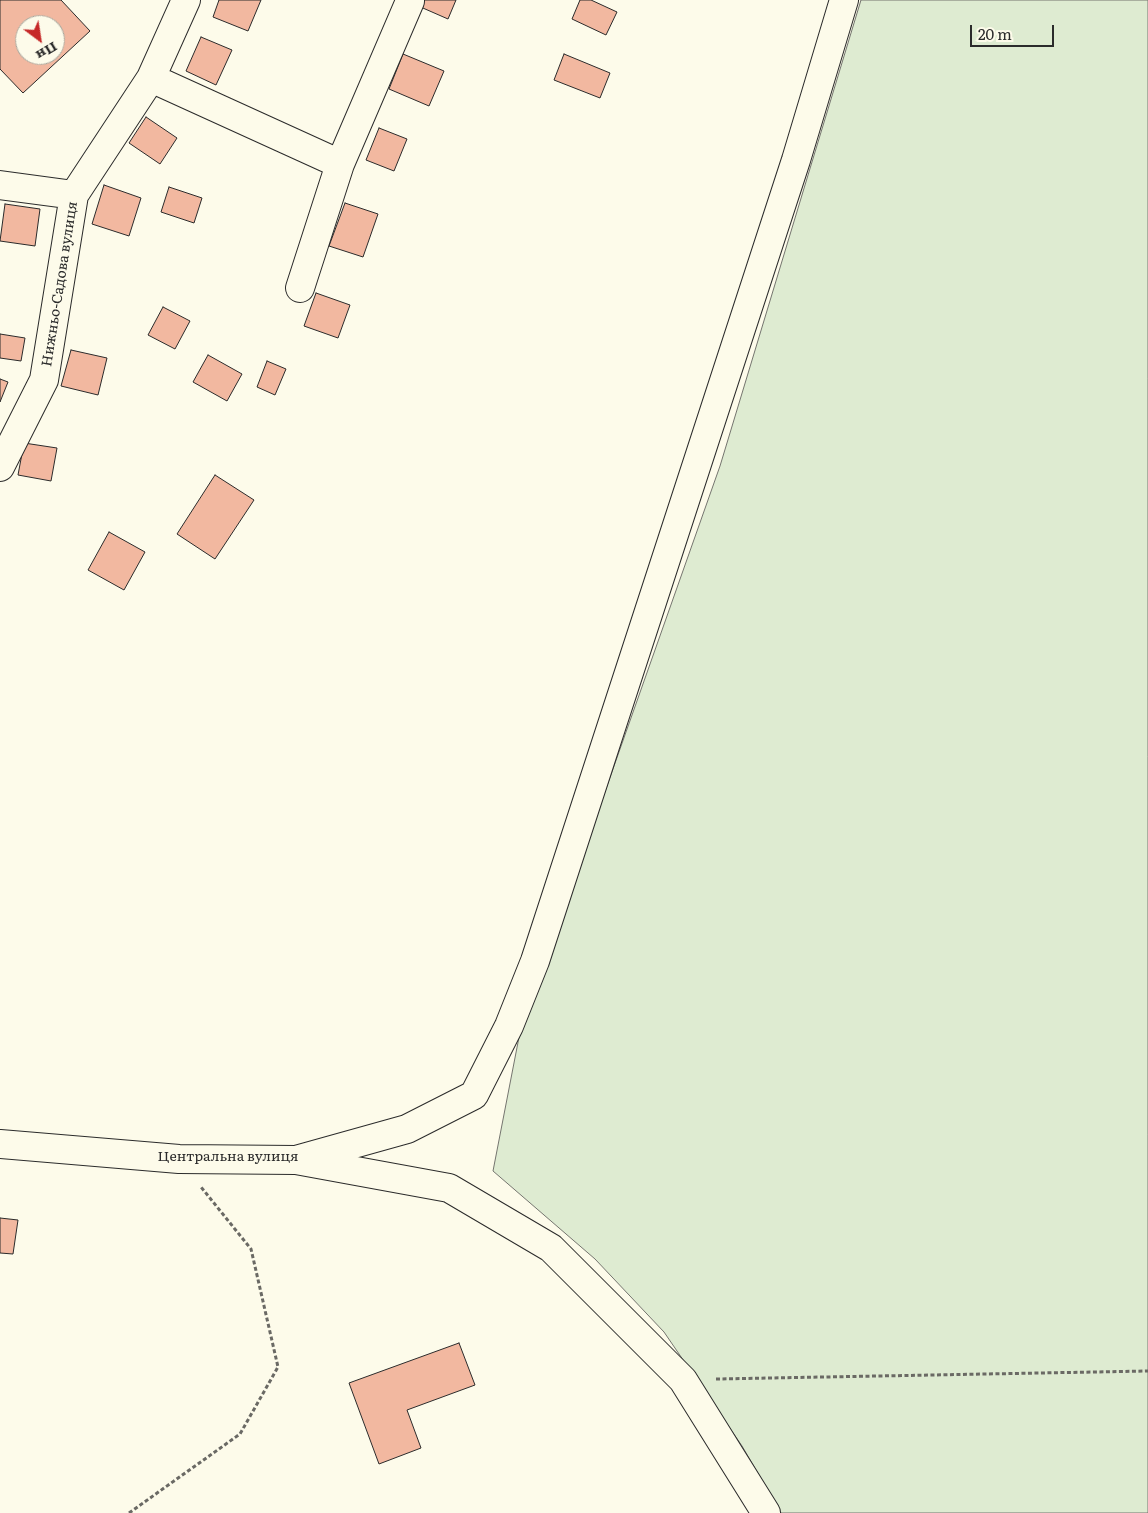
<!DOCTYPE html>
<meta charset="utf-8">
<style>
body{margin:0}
#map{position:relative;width:1148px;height:1513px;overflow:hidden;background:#fdfbea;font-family:Literata,serif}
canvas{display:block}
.north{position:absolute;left:15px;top:15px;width:50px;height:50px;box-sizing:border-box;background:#fdfbea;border:1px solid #a9a89e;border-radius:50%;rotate:149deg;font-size:14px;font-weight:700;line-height:20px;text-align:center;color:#2b2b2b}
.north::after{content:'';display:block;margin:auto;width:18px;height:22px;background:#c62828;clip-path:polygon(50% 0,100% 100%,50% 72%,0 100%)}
.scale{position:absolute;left:970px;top:25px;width:84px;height:22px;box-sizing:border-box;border:2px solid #2b2b2b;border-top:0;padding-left:6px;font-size:15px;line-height:18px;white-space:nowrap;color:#2b2b2b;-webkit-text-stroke:4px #fdfbea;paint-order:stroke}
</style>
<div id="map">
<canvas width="1148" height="1513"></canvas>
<div class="north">Пн</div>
<div class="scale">20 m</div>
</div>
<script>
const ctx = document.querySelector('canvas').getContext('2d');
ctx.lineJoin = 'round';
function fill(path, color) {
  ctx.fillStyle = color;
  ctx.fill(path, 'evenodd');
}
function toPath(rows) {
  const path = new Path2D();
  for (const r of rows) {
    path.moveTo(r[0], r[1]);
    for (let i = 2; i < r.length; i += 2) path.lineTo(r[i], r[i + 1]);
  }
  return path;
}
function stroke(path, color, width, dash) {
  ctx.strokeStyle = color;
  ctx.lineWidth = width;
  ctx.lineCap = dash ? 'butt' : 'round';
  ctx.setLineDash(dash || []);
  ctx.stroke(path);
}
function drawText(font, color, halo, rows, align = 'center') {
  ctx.font = font + ' Literata,serif';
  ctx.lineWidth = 4;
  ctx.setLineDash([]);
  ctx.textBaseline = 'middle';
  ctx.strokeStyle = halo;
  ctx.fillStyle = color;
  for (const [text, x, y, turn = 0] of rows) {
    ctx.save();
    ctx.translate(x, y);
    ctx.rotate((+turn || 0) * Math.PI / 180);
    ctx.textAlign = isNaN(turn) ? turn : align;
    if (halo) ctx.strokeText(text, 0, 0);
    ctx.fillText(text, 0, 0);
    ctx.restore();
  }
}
const green = toPath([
 [861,0,1148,0,1148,1513,781,1513,742,1446,664,1332,595,1259,493,1171,520,1032,720,466,861,0]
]);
fill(green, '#deebd1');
stroke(green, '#74746e', 1);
const building = toPath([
 [0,0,61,0,90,31,23,93,0,69,0,0],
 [25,25,55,25,55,55,25,55,25,25],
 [219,0,261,0,248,31,213,17,219,0],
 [418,0,456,0,448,19,416,5,418,0],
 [580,0,591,0,617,12,606,35,572,19,580,0],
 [201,37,232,50,216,85,186,71,201,37],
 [403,54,444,71,429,106,389,89,403,54],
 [564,54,610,73,600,98,554,80,564,54],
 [146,117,177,138,160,164,129,143,146,117],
 [379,128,407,139,394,171,366,160,379,128],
 [104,185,141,198,129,236,92,224,104,185],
 [169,187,202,198,194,223,161,212,169,187],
 [345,203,378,214,363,257,329,246,345,203],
 [5,204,40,209,35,246,0,241,5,204],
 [316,293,350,305,338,338,304,326,316,293],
 [163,307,190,321,175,349,148,335,163,307],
 [0,334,25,338,21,361,0,358,0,334],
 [71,350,107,358,98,395,61,386,71,350],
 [208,355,242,374,227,401,193,382,208,355],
 [267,361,286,369,275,395,257,387,267,361],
 [0,379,8,382,0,402,0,379],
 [24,443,57,448,51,481,18,475,24,443],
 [215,475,254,500,215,559,177,534,215,475],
 [109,532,145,552,124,590,88,570,109,532],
 [0,1218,18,1220,13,1254,0,1253,0,1218],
 [459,1343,475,1385,407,1410,421,1448,379,1464,349,1383,459,1343]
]);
fill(building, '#f2b8a0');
stroke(building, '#2b2b2b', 1);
const minor = toPath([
 [151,78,340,164,300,288],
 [340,164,410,1],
 [0,185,74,195],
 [0,467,44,380,74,195,151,78,186,0],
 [296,1160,449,1188,551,1248,683,1380,766,1513]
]);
const major = toPath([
 [0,1144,179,1159,296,1160,407,1129,474,1095,509,1026,535,961,796,160,844,0]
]);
stroke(minor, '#2b2b2b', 30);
stroke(major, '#2b2b2b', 30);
stroke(toPath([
 [716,1379,1148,1371],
 [129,1513,240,1434,278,1367,251,1249,201,1187]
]), '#6a6964', 3, [4, 2.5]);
stroke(minor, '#fdfbea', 28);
stroke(major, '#fdfbea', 28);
drawText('14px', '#2b2b2b', '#fdfbea', [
 ["Нижньо-Садова вулиця",60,284,-81],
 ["Центральна вулиця",228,1157]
]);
</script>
